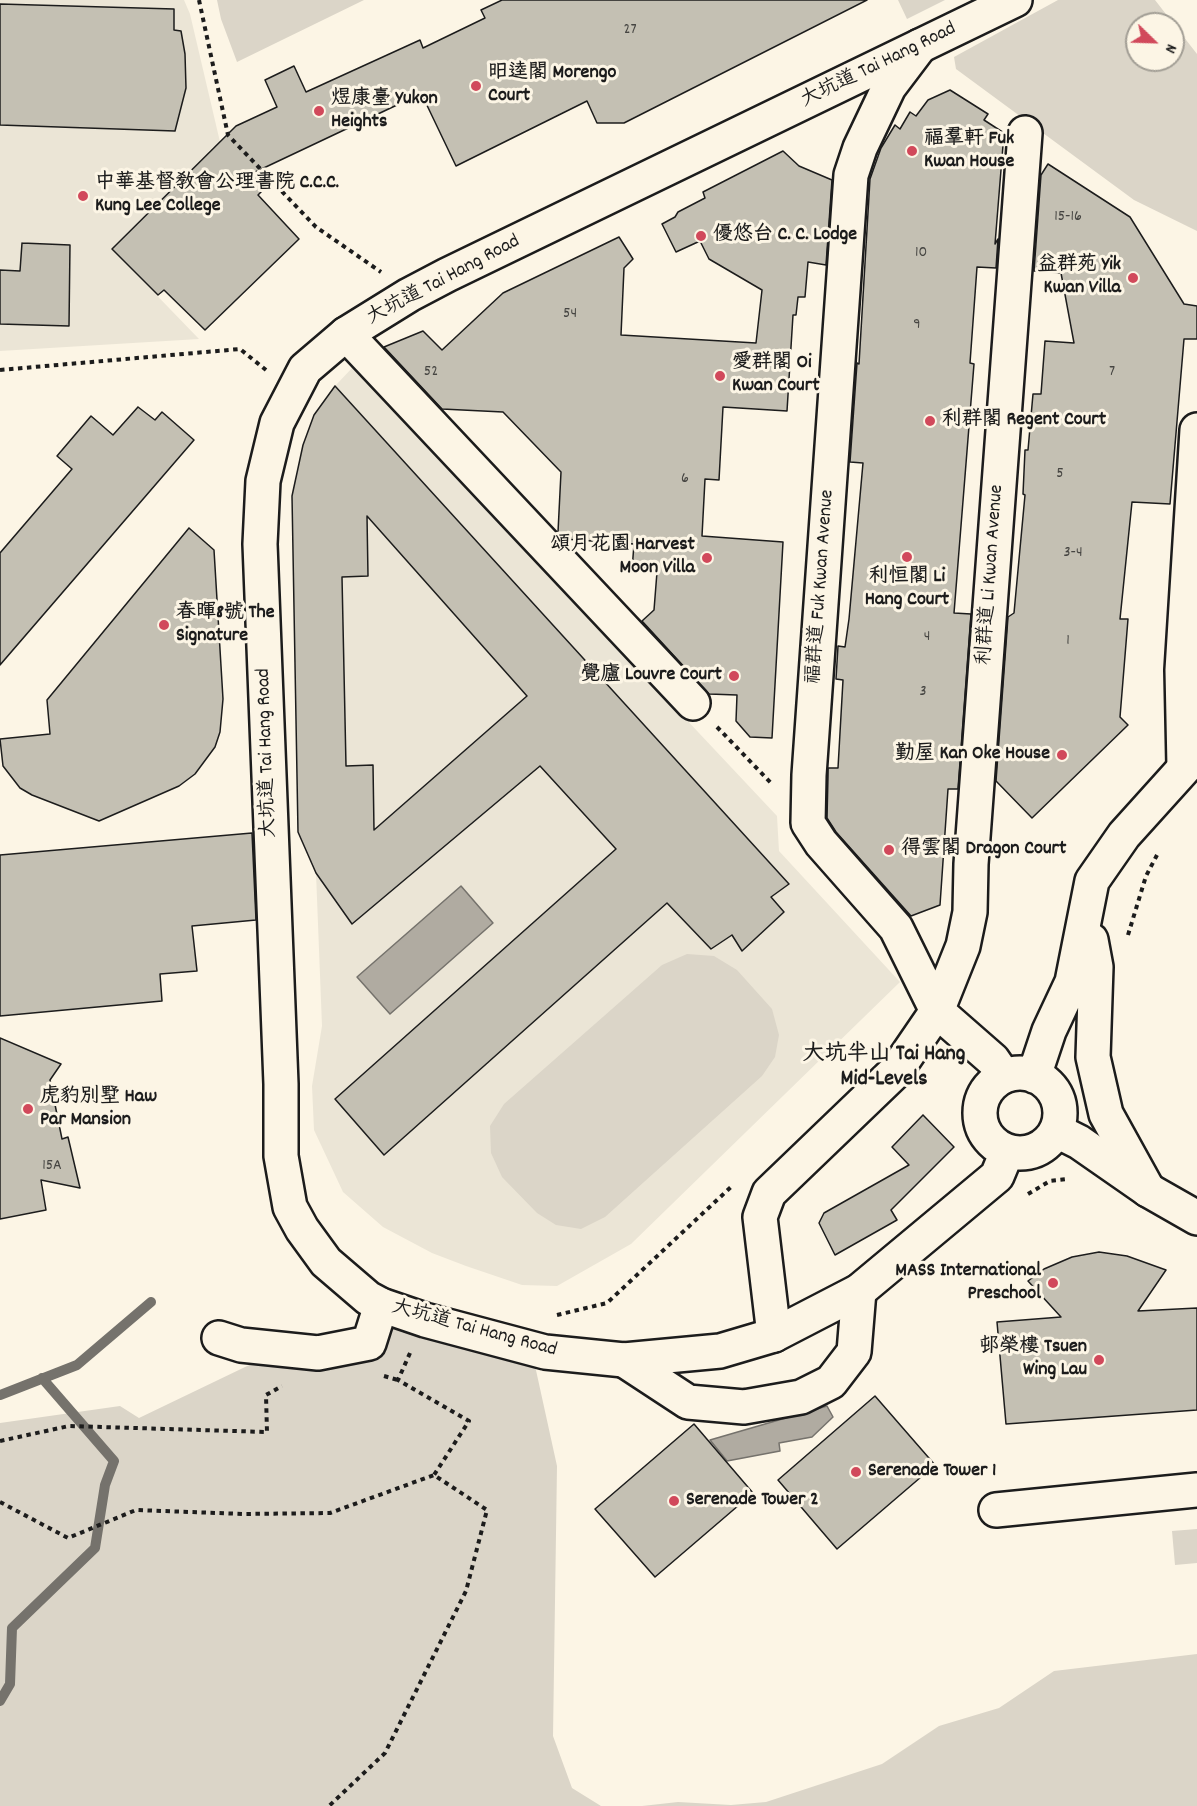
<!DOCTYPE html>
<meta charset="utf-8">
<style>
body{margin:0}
#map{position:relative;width:1197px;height:1806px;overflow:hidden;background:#fcf5e5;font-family:Dekko,sans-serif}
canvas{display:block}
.north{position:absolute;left:1125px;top:12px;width:60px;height:60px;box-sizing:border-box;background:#fcf5e5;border:2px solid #a29e95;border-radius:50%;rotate:113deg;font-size:16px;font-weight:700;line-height:24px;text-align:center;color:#1c1c1c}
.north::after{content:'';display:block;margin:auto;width:21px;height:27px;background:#d1495b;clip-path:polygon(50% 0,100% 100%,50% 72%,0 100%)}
</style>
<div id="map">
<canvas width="1197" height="1806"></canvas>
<div class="north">N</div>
</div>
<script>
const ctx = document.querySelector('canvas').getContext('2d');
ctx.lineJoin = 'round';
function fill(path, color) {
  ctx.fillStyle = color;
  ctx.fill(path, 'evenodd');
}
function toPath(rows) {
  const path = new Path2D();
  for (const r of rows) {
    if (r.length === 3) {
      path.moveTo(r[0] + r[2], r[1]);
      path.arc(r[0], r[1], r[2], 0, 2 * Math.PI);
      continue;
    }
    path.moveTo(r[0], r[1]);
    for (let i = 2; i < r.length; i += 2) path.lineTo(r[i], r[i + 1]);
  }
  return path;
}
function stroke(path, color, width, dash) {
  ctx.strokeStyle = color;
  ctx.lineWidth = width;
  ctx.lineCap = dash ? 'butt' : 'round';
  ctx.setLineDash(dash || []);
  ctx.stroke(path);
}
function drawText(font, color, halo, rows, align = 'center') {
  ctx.font = font + ' Dekko,"LXGW WenKai TC",sans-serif';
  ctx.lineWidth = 6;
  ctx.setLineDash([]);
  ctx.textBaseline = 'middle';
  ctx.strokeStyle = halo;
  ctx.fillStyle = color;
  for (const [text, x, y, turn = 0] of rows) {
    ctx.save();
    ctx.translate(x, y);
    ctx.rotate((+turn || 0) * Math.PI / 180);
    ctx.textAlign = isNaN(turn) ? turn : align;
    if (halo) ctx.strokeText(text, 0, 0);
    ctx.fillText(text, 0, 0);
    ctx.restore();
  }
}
fill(toPath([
 [0,0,184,0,190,14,220,142,112,249,199,339,0,351],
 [354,366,777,816,779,851,900,982,631,1244,557,1286,522,1285,466,1266,432,1253,383,1227,343,1192,314,1130,312,1086,322,1026,316,873,298,813,292,496,303,445,314,415,335,386]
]), '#ebe5d6');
fill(toPath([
 [217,0,364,0,237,62,221,19],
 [898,0,945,0,907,19],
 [1058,0,1155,0,1197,54,1197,231,1134,200,956,69,954,57],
 [1137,24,1173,24,1173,60,1137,60],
 [687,954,714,956,737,970,772,1009,779,1035,775,1057,762,1076,605,1217,581,1229,556,1225,537,1213,502,1177,491,1153,490,1126,504,1104,662,965],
 [398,1324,532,1352,557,1466,553,1736,572,1788,601,1806,0,1806,0,1423,120,1406,139,1418,295,1343],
 [1197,1529,1197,1563,1175,1565,1172,1531],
 [1197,1654,1197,1806,642,1806,678,1802,731,1805,766,1802,882,1764,939,1726,999,1708,1054,1671]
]), '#dbd5c8');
const water = toPath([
 [461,886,493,923,390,1014,357,977,461,886],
 [827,1406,833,1417,812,1437,779,1443,780,1451,727,1461,710,1440,827,1406]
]);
fill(water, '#b0aba1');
stroke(water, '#75726c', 1.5);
stroke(toPath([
 [0,1395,77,1365,151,1302],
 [0,1701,10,1684,12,1628,95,1548,105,1485,114,1461,42,1378]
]), '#75726c', 10);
const building = toPath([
 [502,0,867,0,624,123,597,123,587,101,456,166,423,97,418,100,416,96,251,174,265,188,258,195,299,239,205,330,164,290,158,295,112,249,236,126,277,107,265,80,294,66,306,92,420,40,423,48,485,18,481,10,502,0],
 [0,4,174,9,174,30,181,31,185,54,186,88,175,131,0,125,0,4],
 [950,90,988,114,984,120,1004,133,995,244,998,239,996,268,977,267,970,363,974,364,954,613,971,614,958,789,948,789,940,905,911,916,836,832,827,818,828,776,828,768,838,768,843,680,836,679,838,646,845,647,849,619,863,463,850,462,857,363,859,364,870,179,881,148,895,125,900,129,910,112,916,116,928,100,950,90],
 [783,151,799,166,832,180,826,265,808,262,805,297,798,297,796,315,793,315,787,411,723,407,719,480,705,479,702,536,783,542,772,738,750,737,736,721,737,695,709,694,642,621,654,610,657,572,632,570,634,544,564,539,558,532,561,472,503,412,442,409,384,347,423,331,442,350,503,293,619,237,633,259,624,268,621,335,756,343,762,290,709,259,700,241,676,252,662,224,675,217,678,212,705,198,703,192,783,151],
 [1048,164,1130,217,1184,304,1197,306,1197,339,1184,339,1170,504,1132,502,1120,619,1128,619,1120,717,1128,725,1032,818,996,781,1008,617,1014,613,1025,495,1023,494,1025,450,1028,450,1033,394,1041,394,1045,341,1074,343,1061,273,1034,271,1041,175,1048,164],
 [22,243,70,245,69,326,0,324,0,270,20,271,22,243],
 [335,386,789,884,771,897,784,912,742,951,732,935,711,949,667,903,384,1155,335,1099,616,849,540,766,352,924,316,873,298,832,292,496,303,445,314,415,335,386],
 [367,516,527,696,374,830,373,765,346,766,342,577,368,576,367,516],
 [138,407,155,420,162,412,194,440,0,665,0,553,72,469,57,456,91,416,113,435,138,407],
 [189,528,214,550,223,699,220,732,215,747,195,774,179,786,99,821,32,795,20,788,3,766,0,739,50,734,47,700,189,528],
 [252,833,256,920,192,926,197,971,160,974,162,1001,0,1016,0,855,252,833],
 [0,1038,61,1064,50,1080,62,1139,68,1137,80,1188,41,1180,46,1210,0,1219,0,1038],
 [923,1115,954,1147,891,1210,897,1220,835,1255,819,1223,824,1213,909,1165,892,1147,923,1115],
 [1099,1252,1127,1256,1166,1270,1138,1311,1197,1308,1197,1410,1006,1424,997,1322,1061,1317,1028,1281,1044,1269,1072,1257,1099,1252],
 [875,1396,935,1465,837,1549,778,1480,875,1396],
 [694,1424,753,1493,655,1577,595,1509,694,1424]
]);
fill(building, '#c4c0b3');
stroke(building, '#1c1c1c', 1.5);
const minor = toPath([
 [920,46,889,87,860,148,851,175,809,775,808,823,821,843,896,928,937,1011,993,1060,1004,1076],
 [346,334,693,703],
 [1184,767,1182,670,1197,430],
 [1057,1131,1079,1142,1148,1190,1197,1218],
 [774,1335,760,1217,769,1193,896,1071,937,1011,963,946,970,912,971,864,1025,133],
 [219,1338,241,1345,318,1353,369,1343,381,1305],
 [624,1360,688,1402,744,1407,801,1397,831,1382,854,1352,859,1291],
 [996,1510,1197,1490]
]);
const major = toPath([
 [1091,940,1096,967,1093,1057,1106,1114,1148,1190],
 [1020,1113,40],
 [1034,1076,1049,1031,1072,982,1092,881,1124,835,1197,754],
 [1007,1152,997,1176,859,1291,774,1335,720,1351,624,1360,545,1352,425,1320,381,1305,368,1298,326,1262,302,1229,290,1207,281,1156,281,1084,260,544,263,481,277,423,305,369,346,334,409,295,447,275,1015,0]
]);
stroke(minor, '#1c1c1c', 38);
stroke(major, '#1c1c1c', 38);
stroke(toPath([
 [199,0,228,135,316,227,381,272],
 [0,370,240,349,266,370],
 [717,727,772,784],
 [1128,935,1146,876,1157,855],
 [1028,1194,1050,1181,1068,1179],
 [557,1315,607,1303,732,1186],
 [410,1353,398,1380,469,1421,434,1475],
 [384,1376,398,1380],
 [0,1441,69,1426,267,1432,266,1395,282,1386],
 [0,1502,68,1538,136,1510,244,1514,330,1513,434,1475,487,1510,466,1591,385,1753,329,1806]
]), '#1c1c1c', 4, [4.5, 4.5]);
stroke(minor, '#fcf5e5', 33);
stroke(major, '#fcf5e5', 33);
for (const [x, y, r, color] of [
 [476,86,6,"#d1495b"],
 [319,111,6,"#d1495b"],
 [912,151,6,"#d1495b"],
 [83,196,6,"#d1495b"],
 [701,236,6,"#d1495b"],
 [1133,278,6,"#d1495b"],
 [720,376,6,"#d1495b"],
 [930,421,6,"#d1495b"],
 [907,557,6,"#d1495b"],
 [707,558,6,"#d1495b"],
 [164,625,6,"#d1495b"],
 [734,676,6,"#d1495b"],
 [1062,755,6,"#d1495b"],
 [889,850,6,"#d1495b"],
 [28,1109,6,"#d1495b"],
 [1053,1283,6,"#d1495b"],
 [1099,1360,6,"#d1495b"],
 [856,1472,6,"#d1495b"],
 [674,1501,6,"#d1495b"]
]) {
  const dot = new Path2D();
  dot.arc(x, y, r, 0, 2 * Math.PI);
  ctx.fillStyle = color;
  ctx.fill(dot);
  stroke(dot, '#fcf5e5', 2);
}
drawText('16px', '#464542', null, [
 ["27",630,31],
 ["15-16",1068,218],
 ["10",921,254],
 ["54",570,315],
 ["9",917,326],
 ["52",431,373],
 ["7",1112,373],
 ["5",1060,475],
 ["6",685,480],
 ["3-4",1073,554],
 ["4",927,638],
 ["1",1068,642],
 ["3",923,693],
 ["15A",52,1167]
]);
drawText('20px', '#1c1c1c', '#fcf5e5', [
 ["大坑道 Tai Hang Road",879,66,-26],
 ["大坑道 Tai Hang Road",444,281,-28],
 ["利群道 Li Kwan Avenue",992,575,-86],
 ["福群道 Fuk Kwan Avenue",822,587,-86],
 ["大坑道 Tai Hang Road",268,753,-92],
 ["大坑道 Tai Hang Road",474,1330,15]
]);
drawText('bold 20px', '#1c1c1c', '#fcf5e5', [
 ["昍逵閣 Morengo",488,74],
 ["Court",488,97],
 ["煜康臺 Yukon",331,100],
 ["Heights",331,123],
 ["福羣軒 Fuk",924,140],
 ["Kwan House",924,163],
 ["中華基督教會公理書院 C.C.C.",95,184],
 ["Kung Lee College",95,207],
 ["優悠台 C. C. Lodge",713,236],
 ["益群苑 Yik",1121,266,"right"],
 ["Kwan Villa",1121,289,"right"],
 ["愛群閣 Oi",732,364],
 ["Kwan Court",732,387],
 ["利群閣 Regent Court",942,421],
 ["頌月花園 Harvest",695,546,"right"],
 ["Moon Villa",695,569,"right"],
 ["利恒閣 Li",907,578,"center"],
 ["Hang Court",907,601,"center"],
 ["春暉8號 The",176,614],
 ["Signature",176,637],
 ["覺廬 Louvre Court",722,676,"right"],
 ["勤屋 Kan Oke House",1050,755,"right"],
 ["得雲閣 Dragon Court",901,850],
 ["虎豹別墅 Haw",40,1098],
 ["Par Mansion",40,1121],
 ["MASS International",1041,1272,"right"],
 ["Preschool",1041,1295,"right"],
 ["邨榮樓 Tsuen",1087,1348,"right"],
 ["Wing Lau",1087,1371,"right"],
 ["Serenade Tower 1",868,1472],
 ["Serenade Tower 2",686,1501]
], 'left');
drawText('bold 22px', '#1c1c1c', '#fcf5e5', [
 ["大坑半山 Tai Hang",884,1056],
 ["Mid-Levels",884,1081]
]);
</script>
